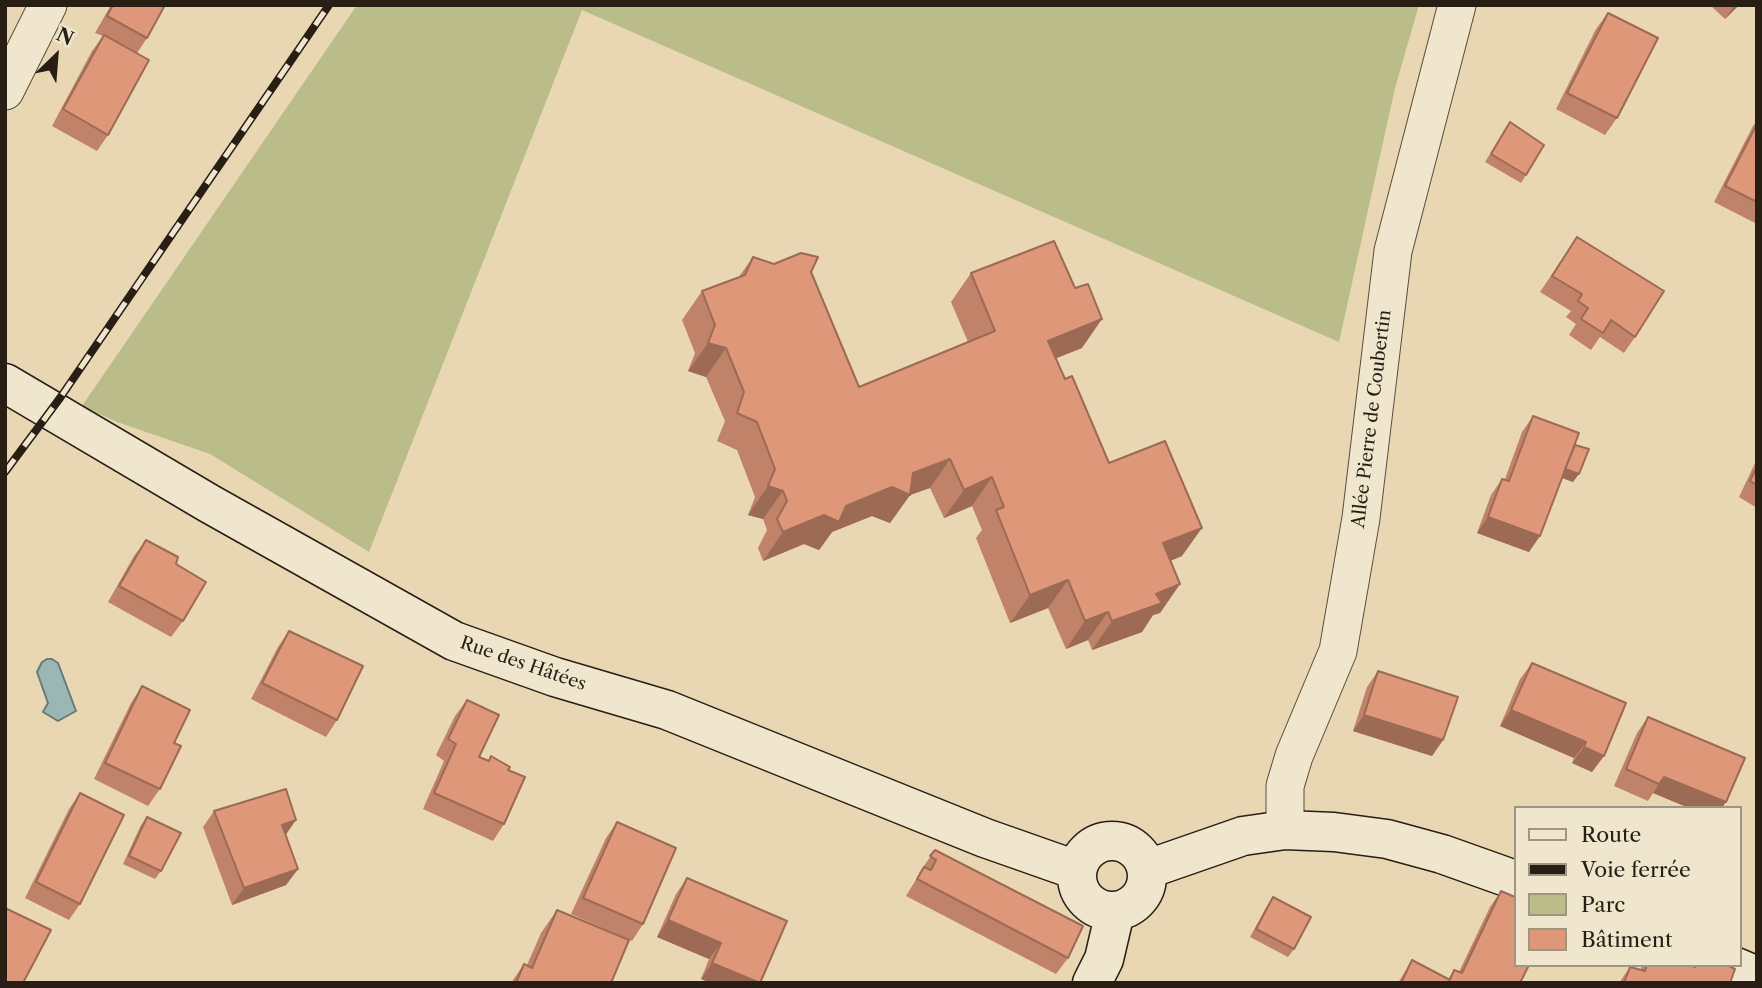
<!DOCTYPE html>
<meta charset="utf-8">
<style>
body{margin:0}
#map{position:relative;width:1762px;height:988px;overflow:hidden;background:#e8d7b2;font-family:"Libre Caslon Text",serif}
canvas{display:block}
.frame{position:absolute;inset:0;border:7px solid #281e14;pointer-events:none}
.legend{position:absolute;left:1514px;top:806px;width:228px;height:161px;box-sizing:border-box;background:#f0e5cd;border:2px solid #a09583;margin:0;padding:9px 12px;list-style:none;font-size:21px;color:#281e14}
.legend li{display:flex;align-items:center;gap:14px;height:35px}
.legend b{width:35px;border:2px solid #a09583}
.north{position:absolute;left:21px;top:21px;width:70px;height:70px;-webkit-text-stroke:5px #f0e5cd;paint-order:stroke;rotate:25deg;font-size:19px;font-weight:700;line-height:28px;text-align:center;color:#281e14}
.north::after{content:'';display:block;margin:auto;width:24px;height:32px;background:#281e14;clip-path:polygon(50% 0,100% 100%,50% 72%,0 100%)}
</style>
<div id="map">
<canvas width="1762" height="988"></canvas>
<div class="frame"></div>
<ul class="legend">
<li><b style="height:9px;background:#f0e5cd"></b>Route</li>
<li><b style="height:9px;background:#281e14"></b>Voie ferrée</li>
<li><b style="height:19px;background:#babd89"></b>Parc</li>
<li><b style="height:19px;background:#df977a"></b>Bâtiment</li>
</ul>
<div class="north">N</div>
</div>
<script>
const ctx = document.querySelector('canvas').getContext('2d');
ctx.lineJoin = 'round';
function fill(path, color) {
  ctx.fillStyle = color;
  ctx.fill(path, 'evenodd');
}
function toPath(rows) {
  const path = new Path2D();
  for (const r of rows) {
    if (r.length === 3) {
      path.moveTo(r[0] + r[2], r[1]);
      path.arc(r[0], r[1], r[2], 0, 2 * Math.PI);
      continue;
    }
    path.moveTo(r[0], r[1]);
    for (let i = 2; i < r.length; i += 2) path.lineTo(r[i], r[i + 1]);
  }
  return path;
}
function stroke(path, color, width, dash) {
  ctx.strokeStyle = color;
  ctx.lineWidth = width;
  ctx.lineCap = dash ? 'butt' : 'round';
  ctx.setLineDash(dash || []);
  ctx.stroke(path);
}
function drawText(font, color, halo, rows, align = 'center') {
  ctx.font = font + ' "Libre Caslon Text",serif';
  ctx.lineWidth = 7;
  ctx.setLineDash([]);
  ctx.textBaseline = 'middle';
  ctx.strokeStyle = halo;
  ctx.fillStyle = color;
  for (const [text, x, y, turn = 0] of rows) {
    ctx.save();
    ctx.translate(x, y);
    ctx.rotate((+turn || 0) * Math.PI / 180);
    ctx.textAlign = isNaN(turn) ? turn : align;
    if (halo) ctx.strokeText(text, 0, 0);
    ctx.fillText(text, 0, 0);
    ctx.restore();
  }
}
fill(toPath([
 [357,5,1419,5,1395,88,1339,342,582,10,369,552,210,454,117,422,82,406]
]), '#babd89');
const water = toPath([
 [47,659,52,659,58,663,76,711,58,721,43,712,48,703,37,672,42,662,47,659]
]);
fill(water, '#9ab7b6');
stroke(water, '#6c7a75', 2);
const street = toPath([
 [5,91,48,5],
 [1285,830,1285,786,1294,756,1338,651,1361,518,1393,251,1457,5]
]);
const secondary = toPath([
 [5,383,210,504,454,641,555,677,667,710,985,838,1076,870],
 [1112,876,35],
 [1148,869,1243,836,1285,830,1334,832,1387,839,1442,854,1515,880],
 [1731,965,1757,976],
 [1092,983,1104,959,1115,912]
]);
stroke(street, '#584c3c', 39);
stroke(secondary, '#281e14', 41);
stroke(street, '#f0e5cd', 37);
stroke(secondary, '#f0e5cd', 38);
const rail = toPath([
 [5,472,60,398,329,5]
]);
stroke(rail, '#281e14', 8);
stroke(rail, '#f0e5cd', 5, [16]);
fill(toPath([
 [111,5,165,5,147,38,137,53,108,135,97,151,52,126,92,51,103,36,95,33],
 [1710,5,1739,5,1725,19],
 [1608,13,1617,118,1605,135,1556,109,1596,29],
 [1757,120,1757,224,1714,202,1753,126],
 [1510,122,1526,175,1521,183,1485,162],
 [1577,237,1635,337,1624,353,1600,337,1591,350,1569,335,1576,324,1566,317,1571,311,1540,292],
 [753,257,774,264,811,272,859,387,968,342,951,302,971,273,1082,348,1056,358,1065,379,1109,463,1182,556,1170,561,1180,584,1160,613,1153,615,1142,632,1092,650,1088,640,1066,649,1048,608,1010,623,976,538,982,530,972,506,944,518,930,488,910,495,890,523,872,516,832,532,819,550,804,544,763,561,758,548,767,530,763,519,748,515,755,497,737,450,717,441,725,421,706,377,688,371,695,353,682,320,702,291,738,278],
 [1533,416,1575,445,1573,482,1562,478,1529,552,1477,533,1491,495,1502,479,1505,479,1522,432],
 [1757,459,1757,508,1739,497],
 [146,540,176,564,183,621,171,637,108,602,134,556],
 [289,631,337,720,326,737,251,699,278,647],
 [1532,663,1626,703,1592,772,1572,763,1574,758,1500,726,1520,679],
 [1378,671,1443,740,1432,756,1353,731,1367,687],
 [142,686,160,789,148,806,94,779,131,703],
 [467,700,479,757,487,761,491,756,508,770,504,824,493,841,423,809,444,761,436,755,455,716],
 [1648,717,1722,808,1689,808,1653,793,1648,801,1614,786,1637,733],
 [80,793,80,904,69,920,25,898,69,809],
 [214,811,286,835,298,869,286,885,232,905,203,827],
 [147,817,161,871,155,879,123,864,141,825],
 [617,822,643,924,632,941,571,914,606,838],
 [935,850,1068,958,1056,974,906,896,920,873,919,873],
 [687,878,760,983,701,979,709,959,657,937,676,894],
 [1501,891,1520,983,1398,983,1412,960,1448,979,1454,970,1459,972,1490,907],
 [1273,897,1294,949,1288,957,1250,937,1267,906],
 [557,910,611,983,511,983,524,964,527,965,541,933],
 [1643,965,1727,965,1730,983,1619,983,1630,967,1640,970]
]), '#c08269');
fill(toPath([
 [1735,5,1739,5,1725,19],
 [1102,319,1082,348,1029,369,1048,341],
 [708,343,726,348,706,377,688,371],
 [950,459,930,488,910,495,890,523,872,516,832,532,819,550,804,544,763,561,783,532,846,506,913,473],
 [1563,468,1579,474,1573,482,1557,476],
 [992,477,972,506,944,518,964,490],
 [768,486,783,491,763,519,748,515],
 [1488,517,1540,536,1529,552,1477,533],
 [1202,528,1182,556,1143,572,1163,543],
 [1068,580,1048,608,1010,623,1030,595],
 [1180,584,1160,613,1153,615,1142,632,1092,650,1112,621,1156,594],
 [1108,612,1088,640,1066,649,1085,621],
 [1511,710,1586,742,1574,758,1500,726],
 [1364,715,1443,740,1432,756,1353,731],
 [1584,747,1604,756,1592,772,1572,763],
 [1664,777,1726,802,1722,808,1689,808,1653,793],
 [296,820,285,836,282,825],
 [298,869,286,885,232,905,244,888],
 [668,920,721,943,709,959,657,937],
 [712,963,760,983,710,983,701,979]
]), '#9c6a55');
const building = toPath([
 [113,5,165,5,147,38,107,16,113,5],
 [1608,13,1658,38,1617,118,1567,93,1608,13],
 [104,35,149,60,108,135,63,109,104,35],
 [1510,122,1544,145,1526,175,1491,154,1510,122],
 [1757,124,1757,202,1725,186,1757,124],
 [1577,237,1664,291,1635,337,1611,320,1603,333,1581,319,1588,308,1578,301,1582,294,1552,276,1577,237],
 [1054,241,1075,288,1088,284,1102,319,1048,341,1065,379,1072,376,1109,463,1165,441,1202,528,1163,543,1180,584,1156,594,1162,603,1112,621,1108,612,1085,621,1068,580,1030,595,996,510,1004,507,992,477,964,490,950,459,913,473,910,495,892,487,846,506,839,522,824,515,783,532,777,519,787,501,783,491,768,486,775,469,757,422,737,413,744,392,726,348,708,343,715,325,702,291,745,275,753,257,774,264,801,253,818,257,811,272,859,387,995,331,971,273,1054,241],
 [1533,416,1579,433,1540,536,1488,517,1502,479,1509,481,1533,416],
 [1575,445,1589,449,1579,474,1565,469,1575,445],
 [1757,467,1757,485,1750,481,1757,467],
 [146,540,178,557,176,564,206,582,183,621,119,586,146,540],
 [289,631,363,666,337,720,262,683,289,631],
 [1532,663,1626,703,1604,756,1584,747,1586,742,1511,710,1532,663],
 [1378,671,1458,697,1443,740,1364,715,1378,671],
 [142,686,190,710,174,743,181,746,160,789,105,763,142,686],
 [467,700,499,715,479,757,489,761,491,756,510,767,508,770,525,777,504,824,434,793,456,744,448,739,467,700],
 [1648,717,1745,758,1726,802,1664,777,1659,784,1626,769,1648,717],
 [286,789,296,820,282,825,298,869,244,888,214,811,286,789],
 [80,793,124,815,80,904,36,882,80,793],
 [147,817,181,833,161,871,129,856,147,817],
 [617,822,676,848,643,924,583,898,617,822],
 [935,850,1083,926,1068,958,917,879,924,867,931,870,936,860,930,856,935,850],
 [687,878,787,921,760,983,712,963,721,943,668,920,687,878],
 [1501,891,1515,897,1515,965,1529,965,1520,983,1401,983,1412,960,1450,980,1454,970,1462,973,1501,891],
 [1273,897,1311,917,1294,949,1256,929,1273,897],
 [5,908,51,930,23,983,5,983,5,908],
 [557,910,629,940,611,983,516,983,524,964,532,968,557,910],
 [1647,965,1690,965,1695,967,1695,965,1727,965,1735,969,1730,983,1624,983,1630,967,1645,971,1647,965]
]);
fill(building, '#df977a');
stroke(building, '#9c6a55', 2);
drawText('18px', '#281e14', '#f0e5cd', [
 ["Allée Pierre de Coubertin",1372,419,-83],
 ["Rue des Hâtées",523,664,19]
]);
</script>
